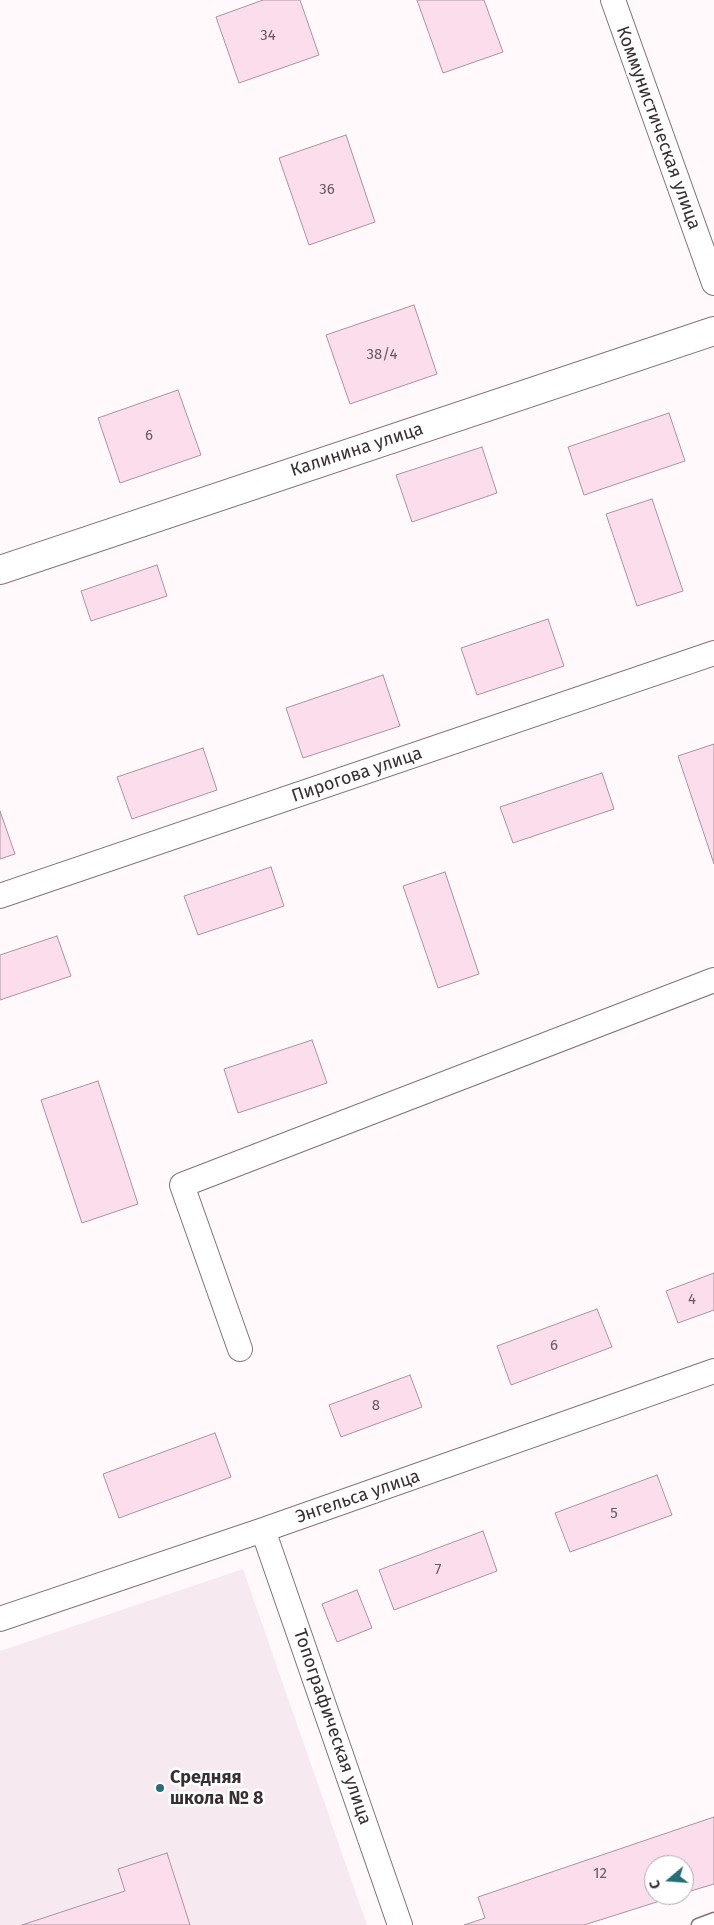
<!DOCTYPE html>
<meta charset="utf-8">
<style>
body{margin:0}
#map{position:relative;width:714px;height:1925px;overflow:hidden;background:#fff9fc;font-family:"Fira Sans",sans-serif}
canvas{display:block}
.north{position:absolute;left:644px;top:1855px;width:50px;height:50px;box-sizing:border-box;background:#fff;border:1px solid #afabad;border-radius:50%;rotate:252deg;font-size:14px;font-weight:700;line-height:20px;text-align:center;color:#382e33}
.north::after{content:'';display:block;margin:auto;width:18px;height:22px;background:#256e78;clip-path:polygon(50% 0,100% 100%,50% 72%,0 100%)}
</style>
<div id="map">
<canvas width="714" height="1925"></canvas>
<div class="north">С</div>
</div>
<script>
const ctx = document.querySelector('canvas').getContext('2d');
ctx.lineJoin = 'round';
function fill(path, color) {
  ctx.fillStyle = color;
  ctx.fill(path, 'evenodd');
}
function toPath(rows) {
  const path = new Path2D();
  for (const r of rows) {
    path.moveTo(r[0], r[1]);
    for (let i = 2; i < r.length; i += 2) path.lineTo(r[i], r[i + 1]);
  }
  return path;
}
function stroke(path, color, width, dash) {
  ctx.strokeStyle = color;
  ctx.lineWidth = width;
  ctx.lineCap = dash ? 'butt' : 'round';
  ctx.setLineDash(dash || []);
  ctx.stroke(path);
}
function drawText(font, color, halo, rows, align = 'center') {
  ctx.font = font + ' "Fira Sans",sans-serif';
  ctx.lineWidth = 5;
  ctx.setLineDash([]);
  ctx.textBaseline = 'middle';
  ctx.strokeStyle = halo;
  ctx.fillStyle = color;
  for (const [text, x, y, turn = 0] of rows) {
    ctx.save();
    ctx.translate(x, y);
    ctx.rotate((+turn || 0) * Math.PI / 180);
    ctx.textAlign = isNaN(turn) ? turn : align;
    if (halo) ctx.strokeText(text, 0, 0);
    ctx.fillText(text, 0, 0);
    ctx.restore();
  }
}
fill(toPath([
 [243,1569,367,1925,0,1925,0,1651]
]), '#f7e9f0');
const building = toPath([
 [263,0,300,0,319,55,239,83,216,17,263,0],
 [417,0,484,0,503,52,443,73,417,0],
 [346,135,375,222,309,245,279,158,346,135],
 [414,305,437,374,350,404,326,335,414,305],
 [178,390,201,455,120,483,98,418,178,390],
 [669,413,685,461,584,495,568,447,669,413],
 [482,447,497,493,412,522,396,475,482,447],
 [652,499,683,591,637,606,606,514,652,499],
 [157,565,167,596,91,621,81,591,157,565],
 [548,619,564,666,477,695,461,648,548,619],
 [383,675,400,726,303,758,286,708,383,675],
 [714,744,714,864,678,756,714,744],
 [203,748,217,790,132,819,117,777,203,748],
 [602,773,614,809,513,843,500,807,602,773],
 [0,811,15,854,0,859,0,811],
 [271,867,284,906,198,935,184,896,271,867],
 [445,872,479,974,438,988,403,886,445,872],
 [57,936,71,976,0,1000,0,955,57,936],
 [312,1040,327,1083,238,1113,224,1069,312,1040],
 [98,1081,138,1204,82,1223,41,1100,98,1081],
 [714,1273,714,1310,678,1323,666,1291,714,1273],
 [597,1309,612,1347,511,1385,497,1346,597,1309],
 [410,1375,422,1407,341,1437,329,1405,410,1375],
 [215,1433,231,1477,119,1518,103,1474,215,1433],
 [657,1475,672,1515,570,1552,555,1513,657,1475],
 [483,1531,497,1571,394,1610,379,1570,483,1531],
 [357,1590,372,1628,337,1642,322,1604,357,1590],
 [714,1817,714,1884,684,1893,684,1865,654,1865,654,1895,679,1895,584,1925,464,1925,485,1918,478,1897,714,1817],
 [167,1853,190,1925,22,1925,125,1891,118,1869,167,1853]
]);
fill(building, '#fbddec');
stroke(building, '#ab939f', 1);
const lane = toPath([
 [698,1925,714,1919]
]);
const street = toPath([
 [613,0,714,283],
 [0,896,714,653],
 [240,1349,182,1185,714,980],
 [263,1530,400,1925],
 [0,1619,263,1530,714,1371]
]);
const secondary = toPath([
 [0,570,714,331]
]);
stroke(lane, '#87707b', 15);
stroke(street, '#87707b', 26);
stroke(secondary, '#87707b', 30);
stroke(lane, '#fff', 12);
stroke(street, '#fff', 24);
stroke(secondary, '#fff', 28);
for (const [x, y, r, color] of [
 [160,1788,5,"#256e78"]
]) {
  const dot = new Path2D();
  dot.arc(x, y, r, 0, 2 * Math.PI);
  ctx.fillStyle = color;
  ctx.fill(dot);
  stroke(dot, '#fff', 2);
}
drawText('15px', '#695a61', null, [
 ["34",268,36],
 ["36",327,190],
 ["38/4",382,355],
 ["6",149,436],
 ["4",692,1300],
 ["6",554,1346],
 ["8",376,1406],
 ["5",614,1514],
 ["7",438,1570],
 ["12",600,1874]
]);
drawText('18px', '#382e33', '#fff', [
 ["Коммунистическая улица",658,128,70],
 ["Калинина улица",357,450,-18],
 ["Пирогова улица",357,775,-19],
 ["Энгельса улица",358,1497,-19],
 ["Топографическая улица",332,1727,71]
]);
drawText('bold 18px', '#382e33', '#fff', [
 ["Средняя",170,1778],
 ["школа № 8",170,1799]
], 'left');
</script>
